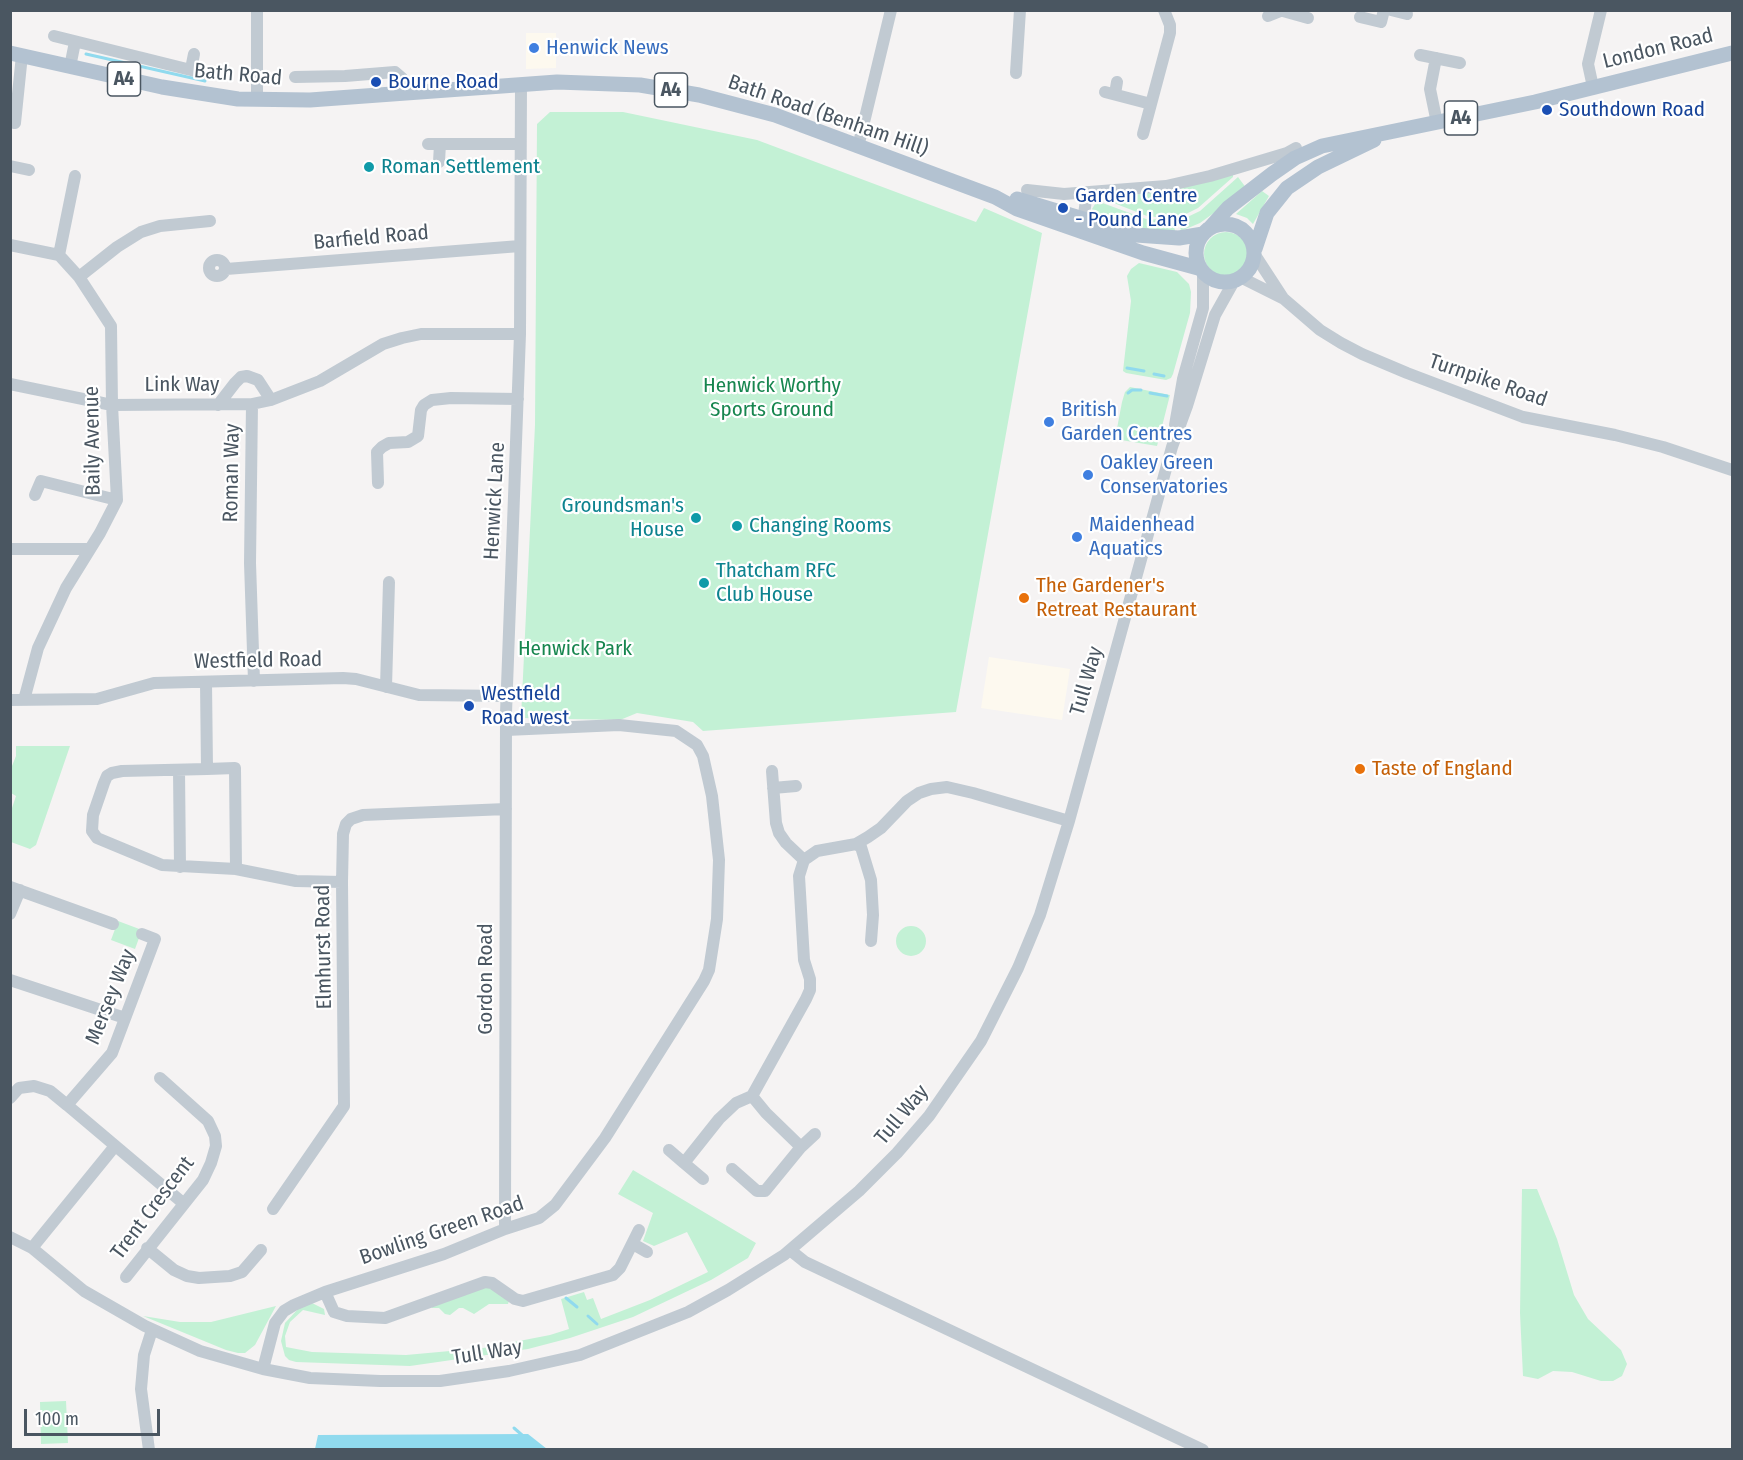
<!DOCTYPE html>
<style>
body{margin:0}
#map{position:relative;width:1743px;height:1460px;overflow:hidden;background:#f5f3f3;font-family:"Fira Sans Condensed",sans-serif}
canvas{display:block}
.frame{position:absolute;inset:0;border:12px solid #4a5661;pointer-events:none}
.scale{position:absolute;left:24px;top:1409px;width:136px;height:27px;box-sizing:border-box;border:3px solid #4a5661;border-top:0;padding-left:8px;font-size:18px;line-height:21px;white-space:nowrap;color:#4a5661;-webkit-text-stroke:4px #fff;paint-order:stroke}
</style>
<div id="map">
<canvas width="1743" height="1460"></canvas>
<div class="frame"></div>
<div class="scale">100 m</div>
</div>
<script>
const ctx = document.querySelector('canvas').getContext('2d');
ctx.lineJoin = 'round';
function fill(path, color) {
  ctx.fillStyle = color;
  ctx.fill(path, 'evenodd');
}
function toPath(rows) {
  const path = new Path2D();
  for (const r of rows) {
    if (r.length === 3) {
      path.moveTo(r[0] + r[2], r[1]);
      path.arc(r[0], r[1], r[2], 0, 2 * Math.PI);
      continue;
    }
    path.moveTo(r[0], r[1]);
    for (let i = 2; i < r.length; i += 2) path.lineTo(r[i], r[i + 1]);
  }
  return path;
}
function stroke(path, color, width, dash) {
  ctx.strokeStyle = color;
  ctx.lineWidth = width;
  ctx.lineCap = dash ? 'butt' : 'round';
  ctx.setLineDash(dash || []);
  ctx.stroke(path);
}
function drawText(font, color, halo, rows, align = 'center') {
  ctx.font = font + ' "Fira Sans Condensed",sans-serif';
  ctx.lineWidth = 4.5;
  ctx.setLineDash([]);
  ctx.textBaseline = 'middle';
  ctx.strokeStyle = halo;
  ctx.fillStyle = color;
  for (const [text, x, y, turn = 0] of rows) {
    ctx.save();
    ctx.translate(x, y);
    ctx.rotate((+turn || 0) * Math.PI / 180);
    ctx.textAlign = isNaN(turn) ? turn : align;
    if (halo) ctx.strokeText(text, 0, 0);
    ctx.fillText(text, 0, 0);
    ctx.restore();
  }
}
fill(toPath([
 [526,33,556,33,556,68,526,69],
 [989,657,1070,669,1062,720,981,708]
]), '#fdf9ef');
fill(toPath([
 [550,112,623,112,757,140,976,222,984,208,1042,233,956,712,703,731,693,722,637,713,620,720,521,718,535,425,537,124],
 [1233,174,1233,177,1198,208,1180,217,1164,218,1147,216,1101,198,1150,193],
 [1238,177,1247,189,1200,223,1181,231,1179,221,1200,211],
 [1262,191,1269,196,1253,224,1247,218,1236,214],
 [1097,201,1146,219,1174,220,1175,232,1153,232,1096,217,1092,209],
 [1226,254,22],
 [1139,263,1177,272,1189,284,1191,292,1190,313,1173,374,1171,378,1166,380,1126,373,1123,371,1131,301,1127,276,1131,269],
 [1130,387,1170,395,1157,446,1115,439,1122,402,1125,392],
 [16,746,70,746,36,845,30,849,11,842,11,811,16,796,11,793,10,771,16,756],
 [118,921,142,930,135,949,111,940],
 [911,941,15],
 [633,1170,756,1243,748,1258,711,1280,633,1317,570,1338,528,1349,410,1366,296,1362,289,1360,285,1356,281,1341,285,1323,298,1309,312,1303,324,1309,325,1315,303,1310,290,1322,285,1336,286,1347,312,1352,406,1355,483,1348,550,1335,569,1329,561,1299,584,1292,587,1300,593,1298,601,1319,650,1300,708,1272,687,1232,654,1246,643,1241,653,1213,618,1194],
 [1522,1189,1537,1189,1557,1239,1574,1295,1588,1319,1621,1350,1627,1364,1622,1376,1613,1381,1601,1381,1572,1372,1553,1371,1538,1379,1523,1376,1520,1313],
 [487,1286,509,1301,508,1304,489,1304,474,1314,463,1308,459,1308,450,1315,445,1314,439,1308,432,1308,430,1305],
 [276,1306,255,1345,245,1353,238,1353,226,1350,143,1316,180,1322,211,1322],
 [66,1401,68,1443,41,1444,40,1402]
]), '#c3f1d5');
fill(toPath([
 [528,1434,547,1449,315,1449,318,1435]
]), '#90daee');
stroke(toPath([
 [86,54,205,81],
 [1127,368,1144,371],
 [1154,374,1164,376],
 [1128,393,1132,390,1141,390],
 [1150,393,1167,396],
 [566,1298,577,1307],
 [588,1316,597,1324],
 [514,1428,522,1435]
]), '#90daee', 3);
stroke(toPath([
 [257,10,257,100],
 [1391,10,1407,14],
 [1283,11,1308,18],
 [1268,16,1283,10],
 [1360,17,1381,22,1384,10],
 [54,36,207,74],
 [1420,55,1460,63],
 [1436,58,1430,89,1437,123],
 [70,67,75,42],
 [191,69,194,54],
 [1016,73,1020,10],
 [295,77,345,76,395,72,402,78,403,93],
 [1593,87,1588,64,1601,10],
 [1105,92,1151,104],
 [1115,94,1117,82],
 [10,122,15,123,22,55],
 [1143,134,1170,33,1170,25,1164,10],
 [428,144,520,144],
 [858,147,891,10],
 [439,162,440,144],
 [10,166,29,170],
 [1027,190,1064,194,1166,186,1210,176,1287,153,1296,148],
 [1082,228,1087,193],
 [10,245,59,255,79,277,111,326,112,405,117,500,100,533,66,588,38,648,24,700],
 [59,255,75,176],
 [1255,255,1283,298],
 [217,268,8],
 [226,269,520,246],
 [79,277,117,247,141,232,160,226,210,221],
 [1242,278,1284,299,1320,330,1341,343,1362,354,1407,373,1523,417,1615,435,1663,447,1732,470],
 [10,384,112,405,252,404],
 [218,405,235,383,241,377,247,376,258,380,271,400],
 [1175,425,1183,379,1203,308,1203,273],
 [378,483,377,452,382,447,389,443,408,442,418,436,421,410,424,405,432,400,451,398,518,399],
 [35,495,41,481,117,500],
 [10,549,89,549],
 [254,681,250,563,252,404,271,400,320,381,383,344,402,338,421,334,520,334],
 [206,682,207,769,235,768,236,869,296,881,342,882],
 [386,687,389,582],
 [10,700,97,699,154,683,343,678,356,679,419,695,507,696],
 [207,769,122,771,112,773,107,776,104,783,93,815,92,831,97,838,162,865,236,869],
 [179,770,180,867],
 [772,771,776,823,779,833,786,843,804,860],
 [773,788,796,786],
 [856,844,861,847,871,880,873,915,871,941],
 [10,887,113,924],
 [10,914,20,890],
 [10,980,125,1018],
 [752,1096,766,1113,801,1147,815,1134],
 [10,1098,19,1088,34,1086,50,1091,67,1105,112,1053,155,939,142,934],
 [67,1105,183,1203],
 [669,1150,684,1163],
 [732,1169,757,1191,765,1191,801,1147],
 [703,1179,684,1163,719,1119,736,1103,752,1096,806,999,810,990,810,979,804,960,799,876,804,860,817,851,856,844,868,837,881,828,907,801,919,793,931,789,947,787,973,793,1069,821],
 [273,1209,344,1106,342,882,343,834,346,824,351,819,363,815,506,809],
 [505,1229,506,713,520,334,521,84],
 [10,1237,32,1248,84,1291,145,1326,200,1351,263,1369,310,1378,380,1381,440,1381,509,1371,580,1355,688,1312,728,1290,784,1255,859,1191,897,1153,929,1116,981,1041,1018,968,1040,915,1069,821,1172,447,1187,406,1215,315,1234,281],
 [633,1244,647,1252],
 [32,1248,115,1146],
 [147,1248,174,1270,187,1276,199,1278,230,1276,242,1272,261,1250],
 [790,1250,805,1262,1203,1450],
 [126,1277,203,1180,211,1163,216,1146,215,1136,208,1121,160,1078],
 [325,1292,334,1312,347,1316,385,1318,485,1282,492,1283,515,1299,523,1301,613,1275,620,1268,639,1230],
 [263,1369,275,1323,284,1311,294,1305,325,1292,444,1254,505,1229,539,1218,555,1205,605,1138,704,981,709,970,717,919,719,860,712,796,703,756,697,745,676,731,619,725,506,730],
 [149,1450,141,1389,144,1355,152,1330]
]), '#c1cad2', 12);
stroke(toPath([
 [10,53,162,87,238,99,310,100,557,82,640,85,699,95,775,115,995,197,1017,209,1143,253,1198,268],
 [1017,199,1136,235,1179,238,1203,234],
 [1225,253,29],
 [1209,229,1228,208,1272,174,1295,158,1322,146,1535,102,1732,53],
 [1255,249,1267,213,1287,188,1318,167,1374,140]
]), '#b3c2d1', 15);
for (const [x, y, r, color] of [
 [534,48,6,"#3f7fe0"],
 [376,82,6,"#1a4fb4"],
 [1547,110,6,"#1a4fb4"],
 [369,167,6,"#0f9aa8"],
 [1063,208,6,"#1a4fb4"],
 [1049,422,6,"#3f7fe0"],
 [1088,475,6,"#3f7fe0"],
 [696,518,6,"#0f9aa8"],
 [737,526,6,"#0f9aa8"],
 [1077,537,6,"#3f7fe0"],
 [704,583,6,"#0f9aa8"],
 [1024,598,6,"#e8710a"],
 [469,706,6,"#1a4fb4"],
 [1360,769,6,"#e8710a"]
]) {
  const dot = new Path2D();
  dot.arc(x, y, r, 0, 2 * Math.PI);
  ctx.fillStyle = color;
  ctx.fill(dot);
  stroke(dot, '#fff', 2);
}
for (const [x, y, w] of [
 [124,79,33],
 [671,90,33],
 [1461,118,33]
]) {
  const box = new Path2D();
  box.roundRect(x - w / 2, y - 17, w, 34, 4.5);
  ctx.fillStyle = '#fff';
  ctx.fill(box);
  stroke(box, '#4a5661', 1.5);
}
drawText('bold 20px', '#4a5661', null, [
 ["A4",124,79],
 ["A4",671,90],
 ["A4",1461,118]
]);
drawText('21px', '#366cbe', '#fff', [
 ["Henwick News",546,48],
 ["British",1061,410],
 ["Garden Centres",1061,434],
 ["Oakley Green",1100,463],
 ["Conservatories",1100,487],
 ["Maidenhead",1089,525],
 ["Aquatics",1089,549]
], 'left');
drawText('21px', '#4a5661', '#fff', [
 ["London Road",1658,49,-14],
 ["Bath Road",238,75,5],
 ["Bath Road (Benham Hill)",828,116,19],
 ["Barfield Road",371,238,-5],
 ["Turnpike Road",1488,381,19],
 ["Link Way",182,385],
 ["Baily Avenue",93,441,-91],
 ["Roman Way",232,473,-89],
 ["Henwick Lane",495,501,-87],
 ["Westfield Road",258,661,-1],
 ["Tull Way",1087,681,-74],
 ["Elmhurst Road",324,947,-91],
 ["Gordon Road",486,979,-90],
 ["Mersey Way",111,997,-68],
 ["Tull Way",902,1115,-50],
 ["Trent Crescent",153,1208,-53],
 ["Bowling Green Road",442,1231,-19],
 ["Tull Way",487,1353,-9]
]);
drawText('21px', '#164399', '#fff', [
 ["Bourne Road",388,82],
 ["Southdown Road",1559,110],
 ["Garden Centre",1075,196],
 ["- Pound Lane",1075,220],
 ["Westfield",481,694],
 ["Road west",481,718]
], 'left');
drawText('21px', '#0d838f', '#fff', [
 ["Roman Settlement",381,167],
 ["Groundsman's",684,506,"right"],
 ["House",684,530,"right"],
 ["Changing Rooms",749,526],
 ["Thatcham RFC",716,571],
 ["Club House",716,595]
], 'left');
drawText('21px', '#17864f', '#fff', [
 ["Henwick Worthy",772,386],
 ["Sports Ground",772,410],
 ["Henwick Park",575,649]
]);
drawText('21px', '#c56008', '#fff', [
 ["The Gardener's",1036,586],
 ["Retreat Restaurant",1036,610],
 ["Taste of England",1372,769]
], 'left');
</script>
